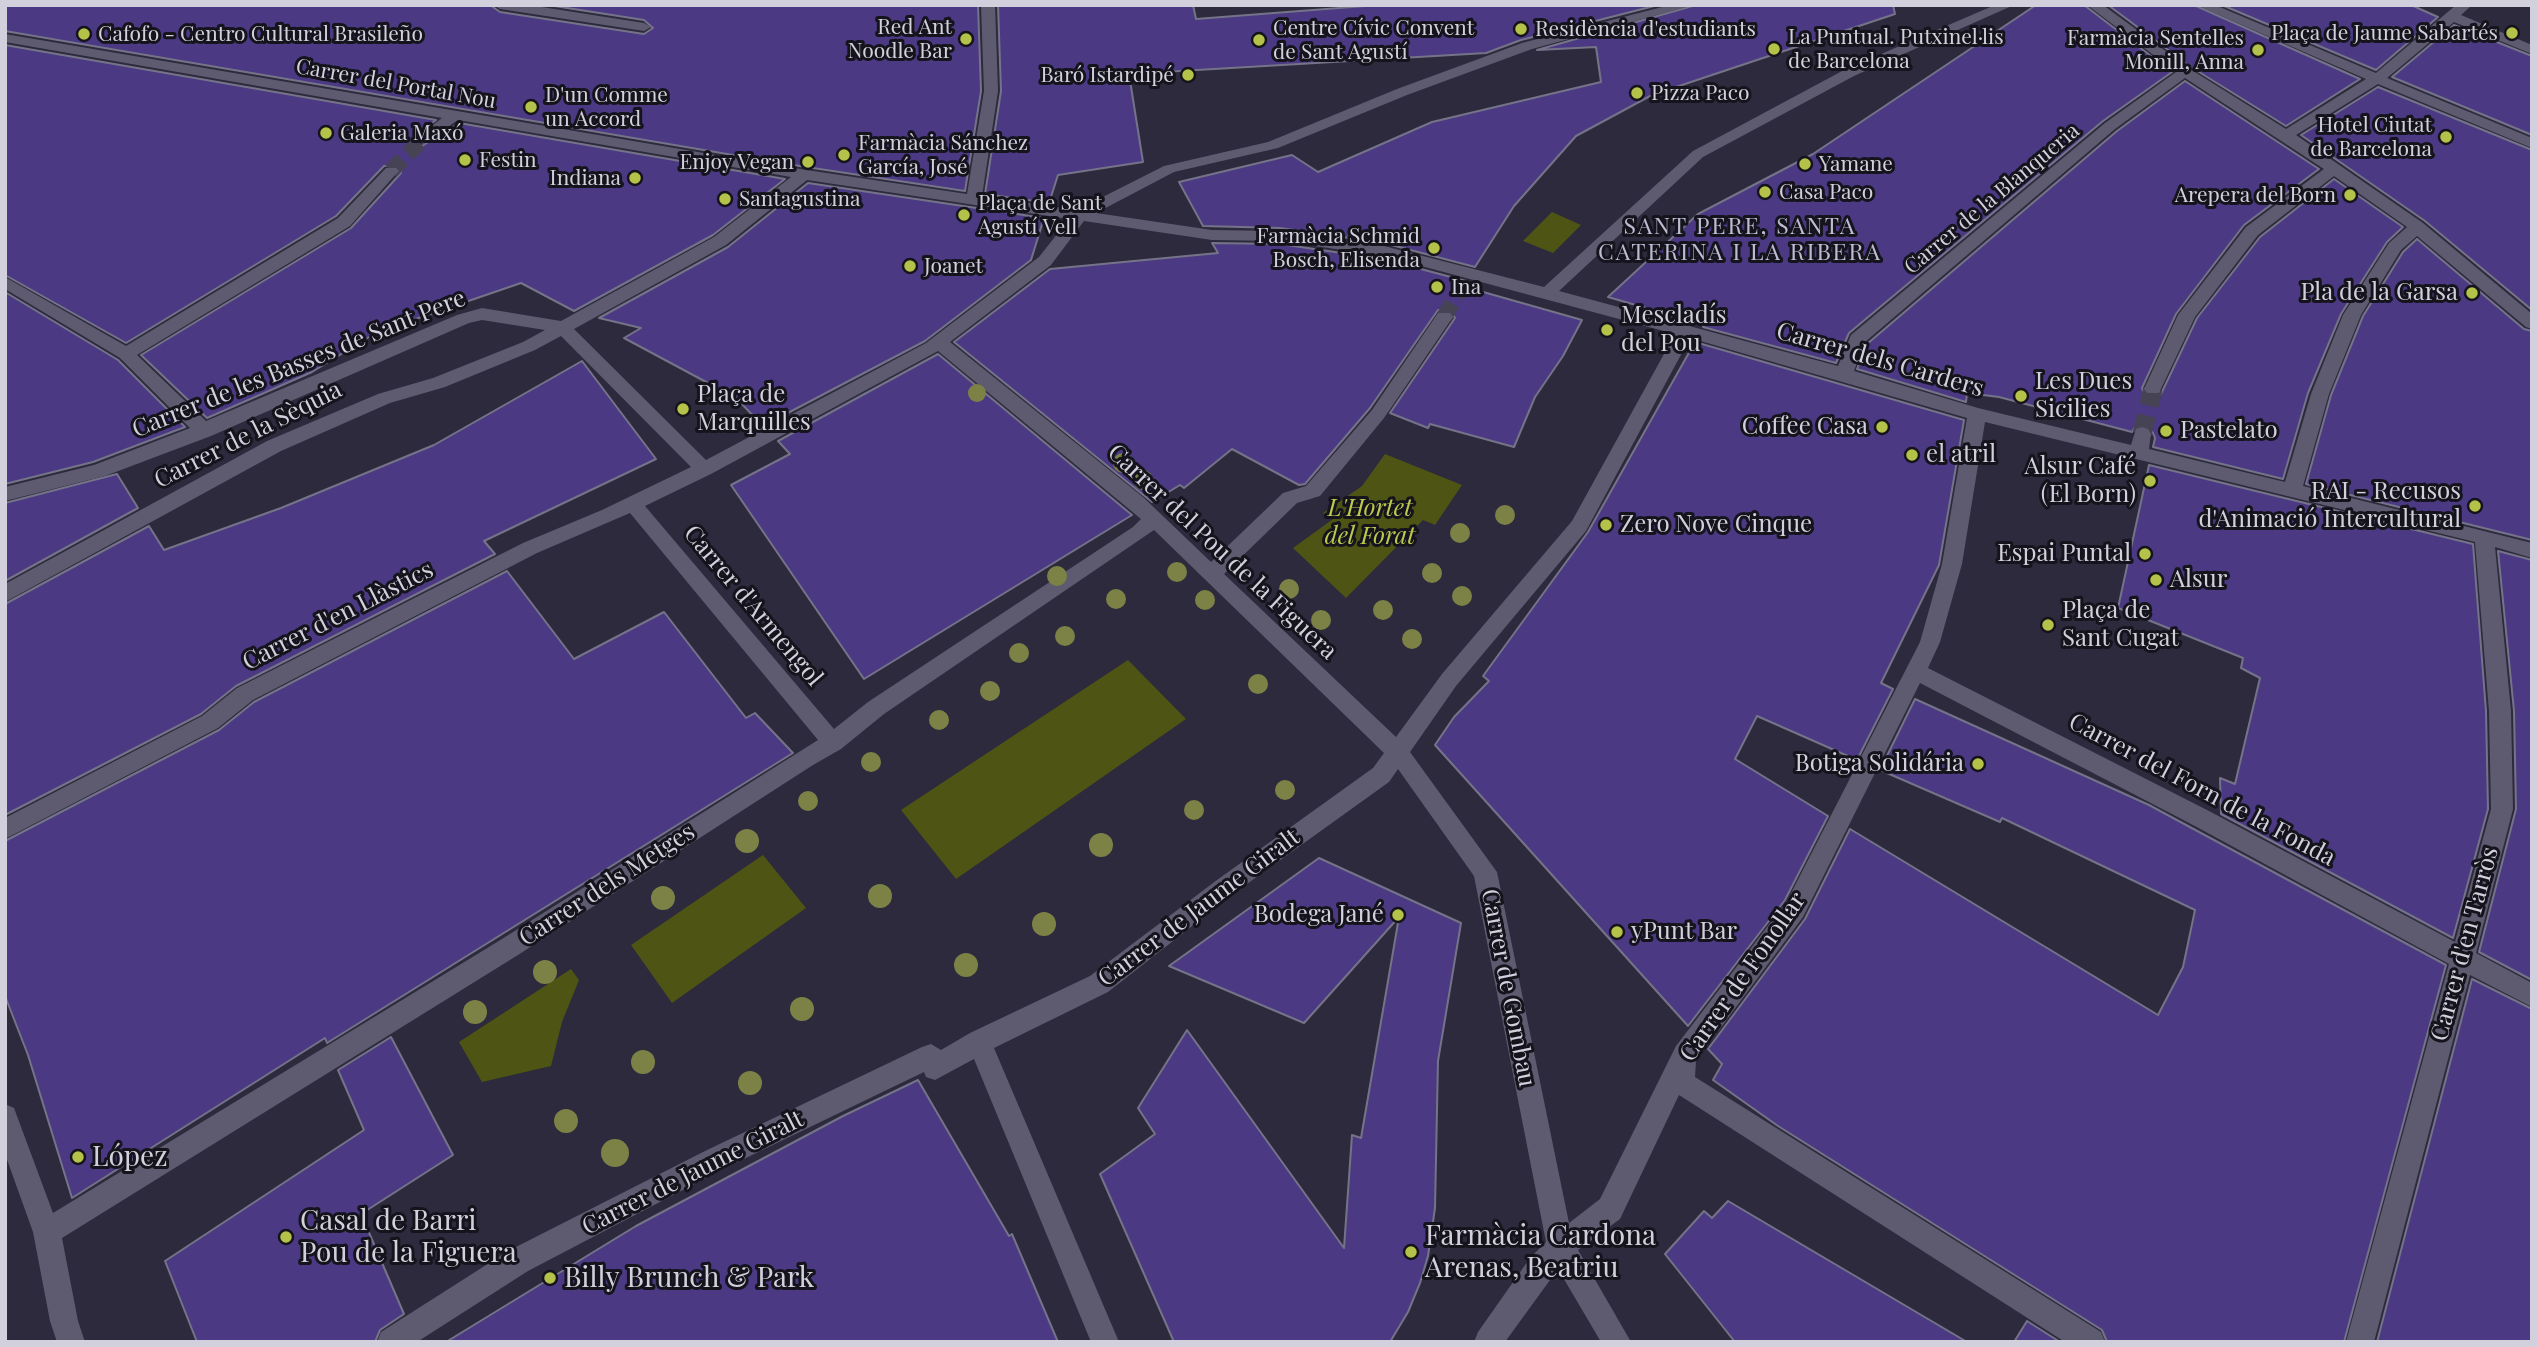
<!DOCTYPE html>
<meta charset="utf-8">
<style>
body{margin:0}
#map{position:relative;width:2537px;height:1347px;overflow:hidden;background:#2d2a3d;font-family:"Playfair Display",serif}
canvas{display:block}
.frame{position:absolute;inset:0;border:7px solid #d2d0dc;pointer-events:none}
</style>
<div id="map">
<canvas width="2537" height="1347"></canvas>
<div class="frame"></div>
</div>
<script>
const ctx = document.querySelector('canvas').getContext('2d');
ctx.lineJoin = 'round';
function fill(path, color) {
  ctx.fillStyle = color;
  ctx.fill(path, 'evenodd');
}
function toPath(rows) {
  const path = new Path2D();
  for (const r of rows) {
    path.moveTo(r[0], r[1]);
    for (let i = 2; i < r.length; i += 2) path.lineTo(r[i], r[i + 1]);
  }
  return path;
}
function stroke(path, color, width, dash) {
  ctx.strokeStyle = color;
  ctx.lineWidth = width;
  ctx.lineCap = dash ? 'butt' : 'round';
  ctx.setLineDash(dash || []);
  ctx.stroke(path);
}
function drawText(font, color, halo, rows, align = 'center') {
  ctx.font = font + ' "Playfair Display",serif';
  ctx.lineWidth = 6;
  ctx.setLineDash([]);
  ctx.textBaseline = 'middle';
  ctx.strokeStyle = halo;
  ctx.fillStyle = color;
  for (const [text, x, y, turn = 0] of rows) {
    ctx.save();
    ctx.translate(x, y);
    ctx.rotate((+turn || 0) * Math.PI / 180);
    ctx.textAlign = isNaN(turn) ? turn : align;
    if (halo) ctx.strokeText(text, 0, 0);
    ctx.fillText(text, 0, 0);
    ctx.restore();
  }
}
fill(toPath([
 [1552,212,1581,225,1553,253,1523,241],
 [1385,454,1462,485,1435,525,1423,520,1346,598,1293,548,1333,519,1323,513,1362,486],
 [1128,660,1186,719,956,879,901,810],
 [763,855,806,908,672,1003,631,945],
 [571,969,579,980,562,1022,551,1066,482,1082,459,1042]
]), '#4e5413');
const building = toPath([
 [5,5,490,5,500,12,644,34,653,28,644,20,548,5,978,5,981,91,965,191,780,163,5,31,5,5],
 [998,5,1193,5,1196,19,1378,5,1658,5,1521,40,1486,53,1129,74,1143,162,1058,175,1049,203,985,194,1001,91,998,5],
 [1696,5,1893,5,1895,14,1652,95,1576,136,1514,206,1475,267,1384,243,1280,228,1203,226,1179,182,1292,155,1318,172,1432,122,1601,82,1596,47,1537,50,1696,5],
 [2036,5,2084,5,2172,72,2103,121,1849,333,1836,363,1703,327,1705,325,1608,297,1698,214,1813,154,2036,5],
 [2108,5,2194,5,2360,79,2286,126,2191,67,2108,5],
 [2222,5,2411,5,2438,17,2376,70,2222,5],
 [2454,25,2532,56,2532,135,2392,77,2454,25],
 [5,45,436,120,413,137,414,141,422,146,459,123,785,179,713,235,574,311,521,283,407,322,400,318,312,372,207,418,141,355,351,228,401,173,401,169,396,165,384,166,336,216,126,343,5,275,5,45],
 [2185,81,2319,169,2244,225,2176,314,2142,388,2145,395,2161,394,2197,318,2260,237,2334,179,2403,227,2387,242,2341,314,2308,393,2283,479,2153,447,2155,438,2153,433,2149,427,2143,425,2135,427,2132,432,1999,397,1967,393,1966,402,1857,369,1867,344,2117,131,2185,81],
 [2378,87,2532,150,2532,310,2425,221,2301,135,2378,87],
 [808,183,1044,218,1031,260,925,341,763,426,736,398,624,338,641,328,599,318,728,247,808,183],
 [2417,239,2524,329,2532,331,2532,540,2306,484,2331,395,2363,316,2403,252,2417,239],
 [1212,243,1280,244,1383,259,1466,281,1462,286,1582,320,1563,356,1535,397,1514,447,1430,424,1428,428,1390,413,1455,318,1450,310,1438,310,1370,408,1305,484,1299,485,1232,449,1184,488,1180,485,1152,502,954,342,1050,269,1218,253,1212,243],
 [5,292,118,360,185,427,93,462,5,484,5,292],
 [1695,342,1964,420,1939,565,1881,683,1893,689,1857,760,1757,716,1735,759,1828,816,1785,900,1688,1026,1435,745,1454,717,1489,681,1483,676,1588,532,1695,342],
 [938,354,1132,515,864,679,731,485,790,454,778,441,938,354],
 [582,361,656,459,484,541,495,554,236,686,201,714,5,815,5,604,149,526,164,550,281,508,434,445,582,361],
 [2149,465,2473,544,2486,711,2488,809,2453,938,2221,814,2220,778,2235,784,2260,678,2241,668,2243,658,2118,608,2149,465],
 [117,474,138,508,5,581,5,503,117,474],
 [2498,551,2532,560,2532,980,2479,952,2516,809,2514,711,2498,551],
 [507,571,574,659,664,612,746,718,755,713,793,753,327,1043,325,1038,72,1198,28,1055,5,996,5,841,219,730,254,702,507,571],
 [1915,699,2149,805,2446,965,2344,1342,2107,1342,2102,1330,1778,1126,1713,1080,1722,1064,1708,1049,1805,919,1850,829,2158,1015,2183,967,2195,910,2002,818,2000,822,1880,770,1915,699],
 [1319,858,1461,923,1438,1061,1435,1208,1428,1256,1420,1283,1408,1312,1390,1342,1174,1342,1100,1174,1155,1134,1138,1108,1187,1030,1344,1248,1352,1135,1361,1138,1399,917,1304,1023,1169,966,1319,858],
 [2472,979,2532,1009,2532,1342,2377,1342,2472,979],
 [391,1037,453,1155,361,1214,404,1314,380,1330,375,1342,197,1342,165,1261,364,1130,338,1070,391,1037],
 [918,1080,1009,1236,1012,1234,1058,1342,446,1342,636,1226,843,1116,918,1080],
 [1728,1201,1967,1342,1735,1342,1665,1254,1704,1211,1712,1218,1728,1201],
 [2027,1321,2060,1342,2014,1342,2027,1321]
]);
fill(building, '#4b3a83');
stroke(building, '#757388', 2);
stroke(toPath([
 [391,171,423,139],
 [1444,317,1462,286]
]), '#464355', 16, [16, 8]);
stroke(toPath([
 [2142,434,2153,389]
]), '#464355', 19, [19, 10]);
fill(toPath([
 [493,5,529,5,644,23,651,27,644,31,500,9,493,5],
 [981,5,995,5,998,91,982,196,1077,210,1164,166,1268,142,1397,89,1522,43,1670,5,1694,5,1532,49,1407,95,1278,148,1174,172,1096,213,1212,230,1280,231,1384,246,1544,287,1693,151,1844,70,1995,5,2014,5,1854,76,1703,157,1559,291,1838,366,1851,335,2105,123,2176,72,2087,5,2103,5,2190,69,2286,129,2366,79,2196,5,2215,5,2376,73,2456,5,2472,5,2461,15,2532,45,2532,54,2454,22,2387,78,2532,138,2532,148,2378,84,2296,135,2423,223,2532,314,2532,329,2526,327,2417,236,2401,250,2361,315,2329,394,2303,486,2532,543,2532,558,2495,547,2511,711,2513,809,2476,953,2532,983,2532,1007,2470,975,2374,1342,2346,1342,2449,964,2193,825,1920,683,1803,917,1696,1061,1695,1077,2101,1332,2105,1342,2065,1342,1679,1095,1620,1219,1578,1250,1631,1342,1601,1342,1558,1269,1505,1342,1474,1342,1478,1332,1530,1258,1546,1242,1474,876,1398,769,1389,782,1233,894,1108,992,994,1048,1119,1342,1091,1342,974,1059,935,1080,926,1077,924,1072,721,1170,528,1271,417,1342,377,1342,381,1332,508,1251,703,1152,922,1047,931,1044,941,1050,970,1033,1090,976,1217,880,1373,768,1384,753,1154,530,884,714,841,749,813,765,518,955,62,1238,78,1321,85,1342,57,1342,50,1321,33,1232,5,1154,5,1104,14,1108,53,1213,502,939,818,740,630,513,537,553,253,700,218,728,5,839,5,818,202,716,237,688,523,543,602,510,691,467,561,336,535,350,445,387,390,403,281,451,5,602,5,584,267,441,378,394,433,378,523,342,545,330,482,320,469,323,211,436,105,476,5,501,5,487,94,465,190,428,120,358,5,289,5,277,126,346,338,218,386,168,396,168,399,171,396,174,350,226,137,355,206,421,457,315,482,308,561,321,714,237,791,177,458,120,423,144,415,139,418,136,442,118,5,42,5,34,780,166,967,194,984,91,981,5],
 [2185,78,2324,169,2246,227,2178,315,2144,389,2147,393,2159,393,2195,317,2258,235,2334,176,2407,227,2389,243,2343,315,2311,394,2285,482,2149,449,2151,434,2148,429,2142,427,2136,429,2131,445,1978,408,1854,371,1865,342,2115,129,2185,78],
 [807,180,1069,219,1039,257,926,343,706,460,574,329,726,245,807,180],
 [1084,221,1212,240,1280,241,1384,256,1675,334,1572,521,1442,674,1396,737,1224,574,1297,503,1320,496,1384,418,1453,317,1450,313,1438,313,1372,410,1306,486,1283,493,1211,562,1143,497,950,342,1051,265,1084,221],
 [1690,338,1967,418,1942,564,1920,642,1787,901,1676,1046,1600,1199,1569,1223,1497,872,1410,752,1456,686,1586,531,1690,338],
 [938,351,1141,519,1133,527,868,702,834,729,645,506,711,474,938,351],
 [1985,422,2475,542,2489,711,2491,809,2455,942,2209,811,1928,668,1940,642,1962,564,1985,422]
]), '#5e5b70');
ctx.fillStyle = '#7c8246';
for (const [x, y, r] of [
 [977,393,9],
 [1123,463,10],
 [1143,480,10],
 [1505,515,10],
 [1460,533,10],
 [1177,572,10],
 [1432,573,10],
 [1057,576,10],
 [1289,589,10],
 [1462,596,10],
 [1116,599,10],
 [1205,600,10],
 [1383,610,10],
 [1321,620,10],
 [1065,636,10],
 [1412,639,10],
 [1019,653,10],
 [1258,684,10],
 [990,691,10],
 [939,720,10],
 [871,762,10],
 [1285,790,10],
 [808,801,10],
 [1194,810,10],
 [747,841,12],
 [1101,845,12],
 [880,896,12],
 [663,898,12],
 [1044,924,12],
 [966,965,12],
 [545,972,12],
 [802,1009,12],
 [475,1012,12],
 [643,1062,12],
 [750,1083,12],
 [566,1121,12],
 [615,1153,14]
]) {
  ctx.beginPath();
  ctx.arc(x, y, r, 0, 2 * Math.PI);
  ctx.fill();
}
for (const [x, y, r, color] of [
 [1521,29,7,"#b5c249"],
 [2512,33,7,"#b5c249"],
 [84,34,7,"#b5c249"],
 [966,39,7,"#b5c249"],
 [1259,40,7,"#b5c249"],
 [1774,49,7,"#b5c249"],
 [2258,50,7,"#b5c249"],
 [1188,75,7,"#b5c249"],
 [1637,93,7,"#b5c249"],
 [531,107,7,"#b5c249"],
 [326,133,7,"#b5c249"],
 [2446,137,7,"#b5c249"],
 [844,155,7,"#b5c249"],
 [465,160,7,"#b5c249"],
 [808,162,7,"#b5c249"],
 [1805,164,7,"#b5c249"],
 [635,178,7,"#b5c249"],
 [1765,192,7,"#b5c249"],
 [2350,195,7,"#b5c249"],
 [725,199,7,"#b5c249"],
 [964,215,7,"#b5c249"],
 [1434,248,7,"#b5c249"],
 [910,266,7,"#b5c249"],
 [1437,287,7,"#b5c249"],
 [2472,293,7,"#b5c249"],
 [1607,330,7,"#b5c249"],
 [2021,396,7,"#b5c249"],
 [683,409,7,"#b5c249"],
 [1882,427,7,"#b5c249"],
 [2166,431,7,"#b5c249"],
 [1912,455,7,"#b5c249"],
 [2150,481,7,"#b5c249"],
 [2475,506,7,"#b5c249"],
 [1606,525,7,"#b5c249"],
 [2145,554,7,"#b5c249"],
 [2156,580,7,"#b5c249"],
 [2048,625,7,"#b5c249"],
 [1978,764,7,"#b5c249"],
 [1398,915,7,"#b5c249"],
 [1617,932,7,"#b5c249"],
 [78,1157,7,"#b5c249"],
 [286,1237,7,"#b5c249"],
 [1411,1252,7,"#b5c249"],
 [550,1278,7,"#b5c249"]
]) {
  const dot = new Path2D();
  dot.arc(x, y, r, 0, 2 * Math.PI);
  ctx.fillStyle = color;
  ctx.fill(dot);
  stroke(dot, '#15141d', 2.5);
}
drawText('21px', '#d2d0dc', '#15141d', [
 ["Red Ant",952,27,"right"],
 ["Noodle Bar",952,51,"right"],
 ["Centre Cívic Convent",1273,28],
 ["de Sant Agustí",1273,52],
 ["Residència d'estudiants",1535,29],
 ["Plaça de Jaume Sabartés",2498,33,"right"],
 ["Cafofo - Centro Cultural Brasileño",98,34],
 ["La Puntual. Putxinel·lis",1788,37],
 ["de Barcelona",1788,61],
 ["Farmàcia Sentelles",2244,38,"right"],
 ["Monill, Anna",2244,62,"right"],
 ["Baró Istardipé",1174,75,"right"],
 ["Pizza Paco",1651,93],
 ["D'un Comme",545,95],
 ["un Accord",545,119],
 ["Hotel Ciutat",2432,125,"right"],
 ["de Barcelona",2432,149,"right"],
 ["Galeria Maxó",340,133],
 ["Farmàcia Sánchez",858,143],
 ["García, José",858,167],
 ["Festin",479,160],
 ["Enjoy Vegan",794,162,"right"],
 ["Yamane",1819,164],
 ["Indiana",621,178,"right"],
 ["Casa Paco",1779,192],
 ["Arepera del Born",2336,195,"right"],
 ["Santagustina",739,199],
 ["Plaça de Sant",978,203],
 ["Agustí Vell",978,227],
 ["Farmàcia Schmid",1420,236,"right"],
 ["Bosch, Elisenda",1420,260,"right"],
 ["Joanet",924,266],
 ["Ina",1451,287]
], 'left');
drawText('21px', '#d2d0dc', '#15141d', [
 ["Carrer del Portal Nou",396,84,10],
 ["Carrer de la Blanqueria",1992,199,-40]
]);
ctx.letterSpacing = '2px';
drawText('23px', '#bebcd3', '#15141d', [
 ["SANT PERE, SANTA",1740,227],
 ["CATERINA I LA RIBERA",1740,253]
]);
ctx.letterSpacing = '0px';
drawText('24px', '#d2d0dc', '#15141d', [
 ["Pla de la Garsa",2458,293,"right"],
 ["Mescladís",1621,316],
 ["del Pou",1621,344],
 ["Les Dues",2035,382],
 ["Sicilies",2035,410],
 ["Plaça de",697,395],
 ["Marquilles",697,423],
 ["Coffee Casa",1868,427,"right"],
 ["Pastelato",2180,431],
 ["el atril",1926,455],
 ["Alsur Café",2136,467,"right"],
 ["(El Born)",2136,495,"right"],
 ["RAI - Recusos",2461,492,"right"],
 ["d'Animació Intercultural",2461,520,"right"],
 ["Zero Nove Cinque",1620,525],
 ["Espai Puntal",2131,554,"right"],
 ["Alsur",2170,580],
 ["Plaça de",2062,611],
 ["Sant Cugat",2062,639],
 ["Botiga Solidária",1964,764,"right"],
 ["Bodega Jané",1384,915,"right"],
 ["yPunt Bar",1631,932]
], 'left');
drawText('24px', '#d2d0dc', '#15141d', [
 ["Carrer dels Carders",1880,360,16],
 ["Carrer de les Basses de Sant Pere",299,364,-22],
 ["Carrer de la Sèquia",248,435,-27],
 ["Carrer del Pou de la Figuera",1222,552,43],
 ["Carrer d'Armengol",753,606,50],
 ["Carrer d'en Llàstics",338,616,-27],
 ["Carrer del Forn de la Fonda",2202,790,28],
 ["Carrer dels Metges",607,885,-33],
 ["Carrer de Jaume Giralt",1199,908,-37],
 ["Carrer d'en Tarròs",2465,944,-75],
 ["Carrer de Fonollar",1743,977,-55],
 ["Carrer de Gombau",1508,988,79],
 ["Carrer de Jaume Giralt",693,1173,-27]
]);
drawText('italic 24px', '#bdca4d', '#15141d', [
 ["L'Hortet",1370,509],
 ["del Forat",1370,537]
]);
drawText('28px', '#d2d0dc', '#15141d', [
 ["López",92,1157],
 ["Casal de Barri",300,1221],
 ["Pou de la Figuera",300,1253],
 ["Farmàcia Cardona",1425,1236],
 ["Arenas, Beatriu",1425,1268],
 ["Billy Brunch & Park",564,1278]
], 'left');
</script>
